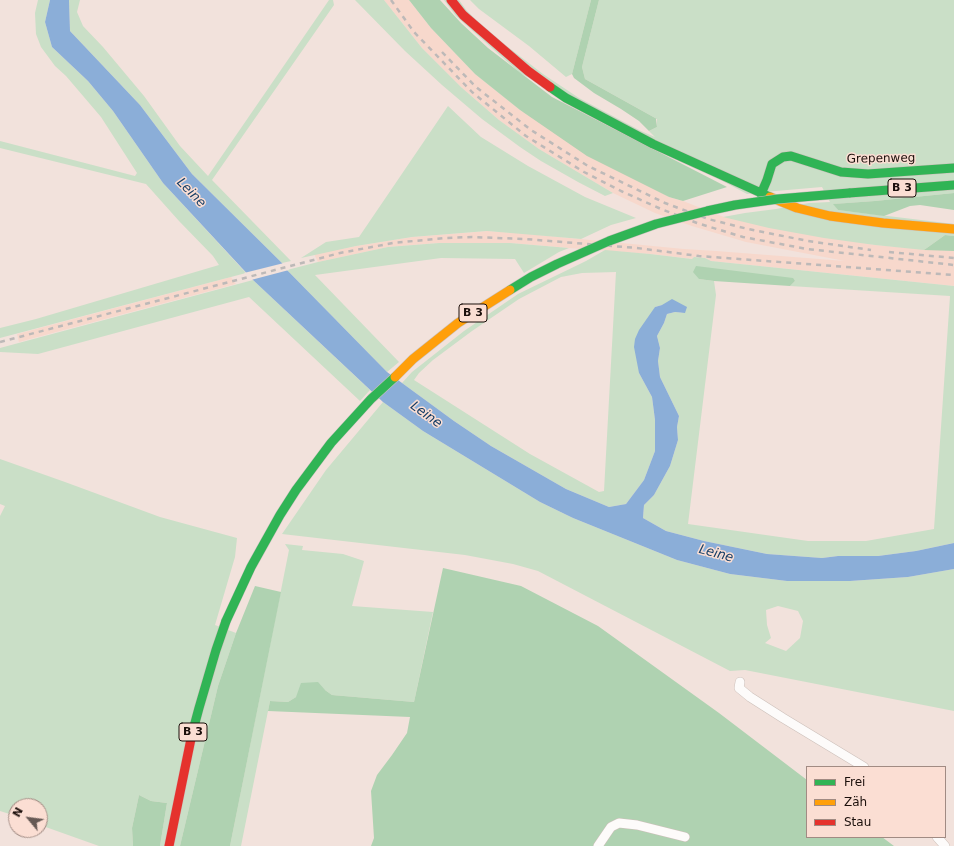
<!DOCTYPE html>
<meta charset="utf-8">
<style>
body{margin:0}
#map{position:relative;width:954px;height:846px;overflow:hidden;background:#f2e2dc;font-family:"DejaVu Sans",sans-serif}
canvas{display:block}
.legend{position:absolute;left:806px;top:766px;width:140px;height:72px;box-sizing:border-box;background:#fbded3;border:1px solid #a18b83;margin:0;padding:5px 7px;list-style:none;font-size:12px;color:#1b0f0b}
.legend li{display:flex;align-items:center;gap:8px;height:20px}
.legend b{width:20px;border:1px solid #a18b83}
.north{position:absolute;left:8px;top:798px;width:40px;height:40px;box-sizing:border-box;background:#fbded3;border:1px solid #a18b83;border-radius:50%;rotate:299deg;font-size:11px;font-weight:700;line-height:16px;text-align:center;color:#1b0f0b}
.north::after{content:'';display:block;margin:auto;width:14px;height:18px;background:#665954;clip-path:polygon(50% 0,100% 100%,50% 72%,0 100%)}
</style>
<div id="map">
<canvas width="954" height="846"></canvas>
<ul class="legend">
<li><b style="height:5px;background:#30b455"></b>Frei</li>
<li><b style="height:5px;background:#ff9f0a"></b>Zäh</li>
<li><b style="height:5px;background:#e5322d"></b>Stau</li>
</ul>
<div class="north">N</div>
</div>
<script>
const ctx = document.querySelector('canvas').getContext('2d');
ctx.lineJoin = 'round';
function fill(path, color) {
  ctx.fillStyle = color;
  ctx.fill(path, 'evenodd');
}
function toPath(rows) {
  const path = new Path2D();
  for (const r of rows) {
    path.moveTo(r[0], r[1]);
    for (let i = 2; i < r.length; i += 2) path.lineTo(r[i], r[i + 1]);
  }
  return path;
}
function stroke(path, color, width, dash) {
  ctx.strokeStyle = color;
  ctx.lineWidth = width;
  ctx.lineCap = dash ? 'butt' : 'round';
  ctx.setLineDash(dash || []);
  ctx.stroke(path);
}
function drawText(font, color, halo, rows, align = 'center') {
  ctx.font = font + ' "DejaVu Sans",sans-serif';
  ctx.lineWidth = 3;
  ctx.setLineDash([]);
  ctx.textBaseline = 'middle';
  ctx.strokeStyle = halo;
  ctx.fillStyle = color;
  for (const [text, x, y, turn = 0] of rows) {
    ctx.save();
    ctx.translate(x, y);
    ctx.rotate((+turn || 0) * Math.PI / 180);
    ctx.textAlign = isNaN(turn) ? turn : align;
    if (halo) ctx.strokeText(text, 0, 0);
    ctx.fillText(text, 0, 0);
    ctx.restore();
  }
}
fill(toPath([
 [384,0,409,0,431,28,475,74,520,110,669,197,683,201,724,217,875,245,954,251,954,286,711,261,705,258,694,257,693,259,650,254,569,248,510,243,439,243,388,247,318,262,314,254,356,246,412,237,487,231,518,233,684,249,716,251,845,261,746,242,692,226,655,213,613,193,539,149,499,120,461,87,422,48],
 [231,277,236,284,19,342,17,334]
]), '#f7d8cc');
fill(toPath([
 [38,0,50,0,45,22,52,47,88,81,113,111,163,183,246,273,0,338,0,328,36,319,219,265,213,256,179,221,146,184,0,148,0,141,135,176,137,173,101,117,66,76,55,66,41,47,36,34,35,13],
 [69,0,80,0,77,12,83,26,103,47,144,96,180,146,208,176,329,0,333,0,334,5,212,180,291,261,282,263,192,174,140,105,70,31],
 [355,0,384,0,422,48,461,87,499,120,539,149,613,193,605,196,578,182,541,161,520,147,482,119,442,85,405,51],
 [444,0,459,0,467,11,491,34,543,74,579,98,641,131,655,137,649,131,657,127,657,119,585,79,582,67,599,0,809,0,802,30,809,0,954,0,954,193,875,201,834,204,838,210,954,224,954,236,945,235,924,250,875,245,824,238,769,228,723,217,745,213,776,209,809,203,830,202,822,187,776,191,747,194,520,73,456,16],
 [470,0,591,0,572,74,566,77,529,46,479,9],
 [448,106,481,137,528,166,585,197,636,218,611,225,581,239,487,231,412,237,356,246,301,258,326,242,359,237],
 [439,243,510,243,569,248,559,252,524,273,515,259,441,258,315,275,399,362,387,372,287,270,318,262,388,247],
 [605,250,650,254,692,259,694,257,705,258,711,261,954,286,954,543,916,551,878,556,838,556,822,558,767,554,704,541,666,531,643,518,644,505,654,495,670,466,678,440,677,427,679,416,660,377,658,361,660,348,657,336,664,323,667,314,675,312,684,313,662,305,655,307,639,373,652,397,655,420,655,451,644,480,626,504,609,507,566,489,491,446,454,421,402,383,412,372,464,331,518,294,586,261],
 [616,272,604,491,599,492,530,454,414,380,419,373,433,360,472,331,519,299,561,277,582,273],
 [699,279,795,281,790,286,950,296,934,529,866,541,808,541,688,524,716,295,714,281],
 [253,280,370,390,360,401,249,297,38,354,0,352,0,348],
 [383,402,423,431,540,502,573,518,677,560,730,574,787,581,850,581,908,577,954,569,954,711,745,670,730,671,538,571,513,564,465,555,282,534,326,470],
 [778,606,798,611,803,621,800,638,786,651,765,643,771,638,767,625,766,610],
 [0,459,65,482,160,517,237,538,235,557,215,625,236,633,218,686,180,846,160,846,167,803,151,801,139,795,132,828,133,846,99,846,40,825,40,806,16,806,16,816,0,811,0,516,5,506,0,504],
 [285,544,303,546,302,550,343,554,364,561,352,606,433,612,414,702,332,695,325,690,296,697,288,702,270,701,241,846,230,846,289,550]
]), '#cadfc7');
fill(toPath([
 [409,0,440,0,461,23,488,48,552,97,727,187,683,201,669,197,587,156,520,110,475,74,431,28],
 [591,0,599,0,582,67,585,79,657,119,656,119,657,127,649,131,639,121,621,109,594,93,574,78,572,74],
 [954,193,954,210,920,205,910,206,884,216,838,210,833,204,875,201],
 [945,235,954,236,954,251,924,250],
 [696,266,793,278,795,281,790,286,714,281,699,279,693,272],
 [443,568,521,586,598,626,719,713,807,780,807,837,882,837,894,846,371,846,374,838,371,791,377,775,392,755,407,733,410,717,268,711,270,701,288,702,296,697,301,683,318,682,325,690,332,695,414,702],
 [255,586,281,592,230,846,180,846,218,686,236,633],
 [139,795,151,801,167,803,160,846,133,846,132,828]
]), '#afd2b1');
fill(toPath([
 [50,0,69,0,70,31,140,105,192,174,282,263,287,270,387,372,454,421,491,446,566,489,609,507,626,504,644,480,655,451,655,420,652,397,639,373,634,347,635,339,639,330,655,307,662,305,672,299,687,307,685,313,675,312,667,314,664,323,657,336,660,348,658,361,660,377,679,416,677,427,678,440,670,466,654,495,644,505,643,518,666,531,704,541,767,554,822,558,838,556,878,556,916,551,954,543,954,569,908,577,850,581,787,581,730,574,677,560,573,518,540,502,423,431,383,402,253,280,163,183,113,111,88,81,52,47,45,22]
]), '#8baed8');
fill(toPath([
 [284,263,289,270,251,280,244,273]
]), '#f2e2dc');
const street = toPath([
 [740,682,739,688,750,697,783,718,864,767],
 [937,837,945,846],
 [598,846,611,827,619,823,637,825,685,837]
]);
const fast = toPath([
 [550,87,566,98,653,144,770,197],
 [849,193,954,185],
 [761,194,767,180,772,164,783,157,791,156,841,172,868,174,954,168],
 [192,734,199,708,216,650,226,621]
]);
const slow = toPath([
 [770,197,797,208,830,216,883,223,954,229]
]);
const jam = toPath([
 [451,0,463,15,528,71,550,87],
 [169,846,192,734]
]);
stroke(street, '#ccbfb9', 10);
stroke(fast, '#ccbfb9', 10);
stroke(slow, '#ccbfb9', 10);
stroke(jam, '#ccbfb9', 10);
stroke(street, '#fdfbfa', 9);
stroke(fast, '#30b455', 9);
stroke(slow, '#ff9f0a', 9);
stroke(jam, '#e5322d', 9);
stroke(toPath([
 [391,0,414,32,472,92,526,136,584,172,621,191,661,209,697,223,743,237,807,249,954,265],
 [442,52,476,87,531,130,588,166,665,203,708,219,748,229,808,241,871,250],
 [889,252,954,258],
 [0,342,340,253,393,243,445,238,472,237,525,239,637,248,699,256,954,275]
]), '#bdb9b8', 2.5, [5, 5]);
const fastBridge = toPath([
 [510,290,531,277,557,264,609,241,656,224,707,211,735,205,778,199,849,193],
 [226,621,251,567,280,515,296,490,331,443,371,399,395,377]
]);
const slowBridge = toPath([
 [395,377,413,359,458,323,510,290]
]);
stroke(fastBridge, '#c8c0bd', 10, []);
stroke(slowBridge, '#c8c0bd', 10, []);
stroke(fastBridge, '#30b455', 9);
stroke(slowBridge, '#ff9f0a', 9);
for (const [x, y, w] of [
 [902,188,28],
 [473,313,28],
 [193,732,28]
]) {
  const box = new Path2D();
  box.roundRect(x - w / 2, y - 9, w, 18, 3);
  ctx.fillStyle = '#fbded3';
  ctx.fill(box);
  stroke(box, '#1b0f0b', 1);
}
drawText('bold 11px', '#1b0f0b', null, [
 ["B 3",902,188],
 ["B 3",473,313],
 ["B 3",193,732]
]);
drawText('12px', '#1b0f0b', '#fbded3', [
 ["Grepenweg",881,159,-1]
]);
drawText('italic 13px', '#153e67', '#fbded3', [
 ["Leine",191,193,45],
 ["Leine",426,415,36],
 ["Leine",716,554,15]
]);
</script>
